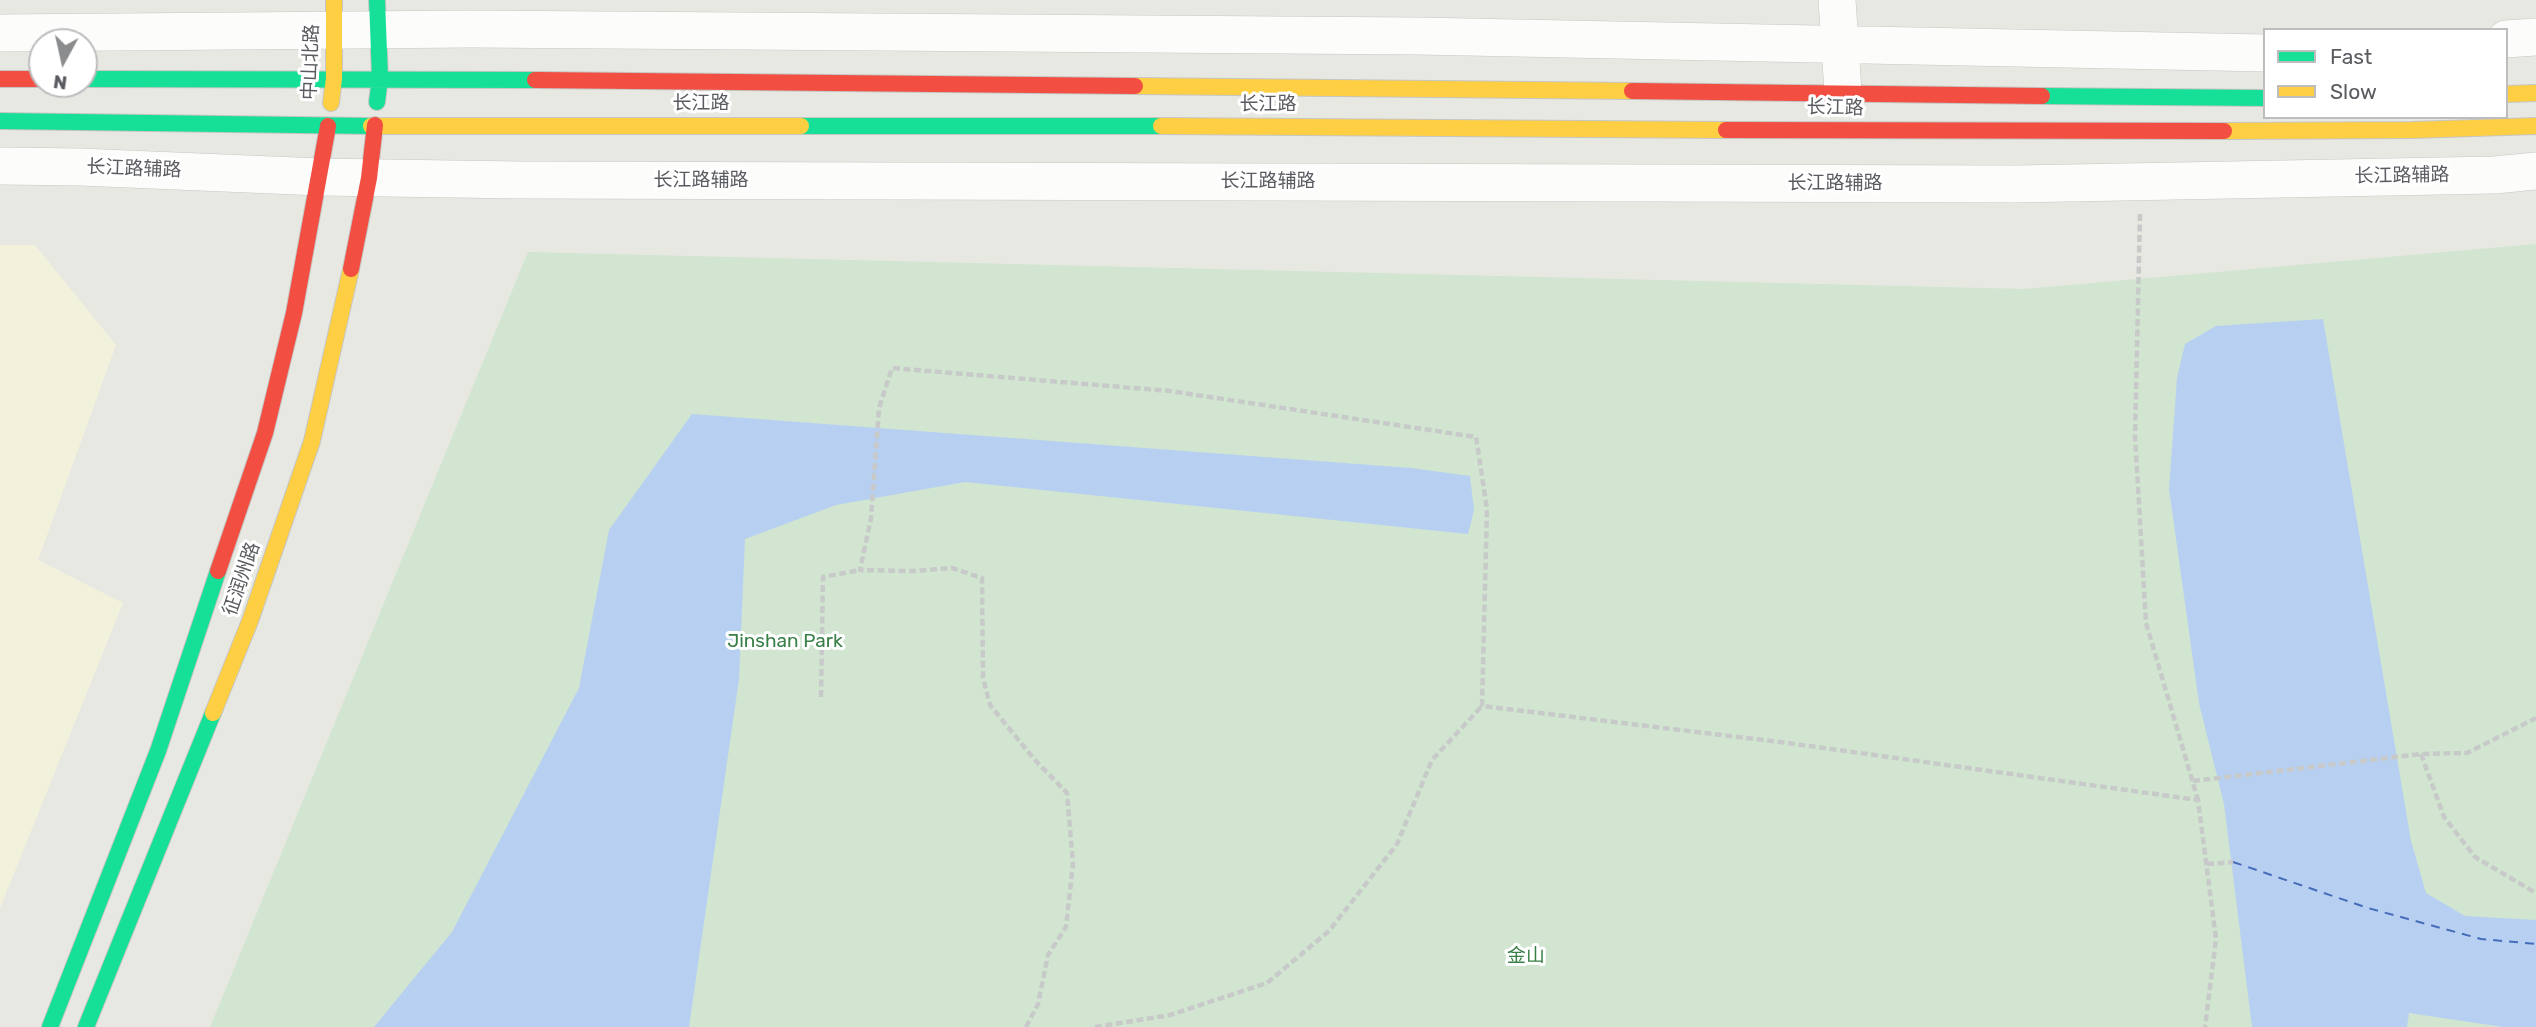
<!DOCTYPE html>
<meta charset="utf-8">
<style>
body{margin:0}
#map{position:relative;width:2536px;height:1027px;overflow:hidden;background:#e8e8e3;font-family:Rubik,sans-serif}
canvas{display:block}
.legend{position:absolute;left:2263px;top:28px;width:245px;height:91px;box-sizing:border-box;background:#fff;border:2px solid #bdbdbf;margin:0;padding:9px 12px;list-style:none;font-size:21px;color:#595b60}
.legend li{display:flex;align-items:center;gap:14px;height:35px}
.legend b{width:35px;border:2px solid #bdbdbf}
.north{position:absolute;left:28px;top:28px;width:70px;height:70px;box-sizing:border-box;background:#fff;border:2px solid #bdbdbf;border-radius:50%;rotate:188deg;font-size:19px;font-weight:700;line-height:28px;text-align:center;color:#595b60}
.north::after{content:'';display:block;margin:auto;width:24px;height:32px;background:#8b8c8e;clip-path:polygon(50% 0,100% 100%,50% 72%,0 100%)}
</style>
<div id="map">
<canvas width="2536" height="1027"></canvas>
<ul class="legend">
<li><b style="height:9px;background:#16e098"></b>Fast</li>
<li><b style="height:9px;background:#ffcf43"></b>Slow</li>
</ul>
<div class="north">N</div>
</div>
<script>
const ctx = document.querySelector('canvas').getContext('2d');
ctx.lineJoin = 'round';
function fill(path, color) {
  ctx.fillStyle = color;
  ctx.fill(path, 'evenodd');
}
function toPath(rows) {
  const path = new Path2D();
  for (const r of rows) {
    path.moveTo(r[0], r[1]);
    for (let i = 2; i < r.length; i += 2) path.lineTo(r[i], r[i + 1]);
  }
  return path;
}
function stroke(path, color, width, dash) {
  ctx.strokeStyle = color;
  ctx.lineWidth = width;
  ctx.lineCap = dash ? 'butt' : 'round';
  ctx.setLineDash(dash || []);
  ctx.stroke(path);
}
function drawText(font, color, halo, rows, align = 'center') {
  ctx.font = font + ' Rubik,"Noto Sans SC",sans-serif';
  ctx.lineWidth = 6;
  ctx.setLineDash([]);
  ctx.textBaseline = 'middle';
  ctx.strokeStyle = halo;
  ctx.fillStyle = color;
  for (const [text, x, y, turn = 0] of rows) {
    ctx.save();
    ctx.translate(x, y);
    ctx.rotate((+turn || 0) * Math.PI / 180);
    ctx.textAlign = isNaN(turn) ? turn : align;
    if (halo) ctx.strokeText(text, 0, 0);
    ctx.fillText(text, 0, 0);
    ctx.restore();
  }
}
fill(toPath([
 [0,245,35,245,116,345,38,560,123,603,0,908]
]), '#f2f1db');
fill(toPath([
 [2536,244,2536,1027,210,1027,528,252,2024,289]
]), '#d1e5d1');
fill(toPath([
 [2323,319,2411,841,2426,893,2465,916,2536,920,2536,1027,2503,1027,2409,1013,2407,1027,2252,1027,2224,804,2199,703,2169,489,2177,378,2185,344,2216,326],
 [692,414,1411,468,1470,476,1474,510,1468,534,965,482,836,505,745,539,739,679,689,1027,374,1027,452,932,579,688,609,530]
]), '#b7d0f2');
stroke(toPath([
 [2233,862,2368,908,2481,939,2536,944]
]), '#476dba', 2, [9, 7]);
const street = toPath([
 [1837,0,1843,92],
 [0,33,471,29,1417,36,2265,53],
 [2506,39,2536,37],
 [0,166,80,167,320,177,520,180,2017,184,2495,175,2536,171]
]);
const fast = toPath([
 [377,0,380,78,377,102],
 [84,79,535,80],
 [2042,96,2265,98],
 [0,121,371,126],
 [801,126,1161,126],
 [50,1027,158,751,218,571],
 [86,1027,213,713]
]);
const slow = toPath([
 [1135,86,1632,91],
 [2506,94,2536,93],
 [331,103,334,78,334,0],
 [371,126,801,126],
 [1161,126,1726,130],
 [2224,131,2412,130,2536,126],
 [213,713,250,621,312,441,351,269]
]);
const jam = toPath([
 [0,79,42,79],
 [535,80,1135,86],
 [1632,91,2042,96],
 [1726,130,2224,131],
 [351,269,369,178,375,125],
 [218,571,265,433,294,313,328,126]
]);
stroke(street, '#c5c5c3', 38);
stroke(fast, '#c5c5c4', 18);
stroke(slow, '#c5c5c4', 18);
stroke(jam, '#c5c5c4', 18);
stroke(toPath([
 [2140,214,2135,436,2146,623,2198,800],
 [821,697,823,577,860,570],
 [2421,754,2444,817,2475,857,2536,893],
 [2193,781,2421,754,2467,753,2536,718],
 [2207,864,2233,862],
 [1026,1027,1038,1004,1048,955,1066,927,1073,864,1067,793,1034,759,990,705,983,678,982,578,952,568,912,571,860,570,871,518,879,408,892,368,1170,391,1476,437,1487,509,1482,706,1788,743,2198,800,2216,939,2205,1027],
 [1095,1027,1170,1015,1267,983,1329,931,1397,844,1432,760,1482,706]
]), '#c7cac9', 4.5, [7, 3.5]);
stroke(street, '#fcfcfb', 37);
stroke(fast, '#16e098', 16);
stroke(slow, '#ffcf43', 16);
stroke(jam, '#f24e42', 16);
drawText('19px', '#595b60', '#fff', [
 ["中山北路",311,62,-88],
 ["长江路",701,104],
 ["长江路",1268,105],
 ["长江路",1835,108,1],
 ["长江路辅路",134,169,2],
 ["长江路辅路",2402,176,-1],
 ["长江路辅路",701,181],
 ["长江路辅路",1268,182],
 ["长江路辅路",1835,184],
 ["征润州路",242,579,-71]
]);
drawText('19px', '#397f47', '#fff', [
 ["Jinshan Park",785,642],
 ["金山",1526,957]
]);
</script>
